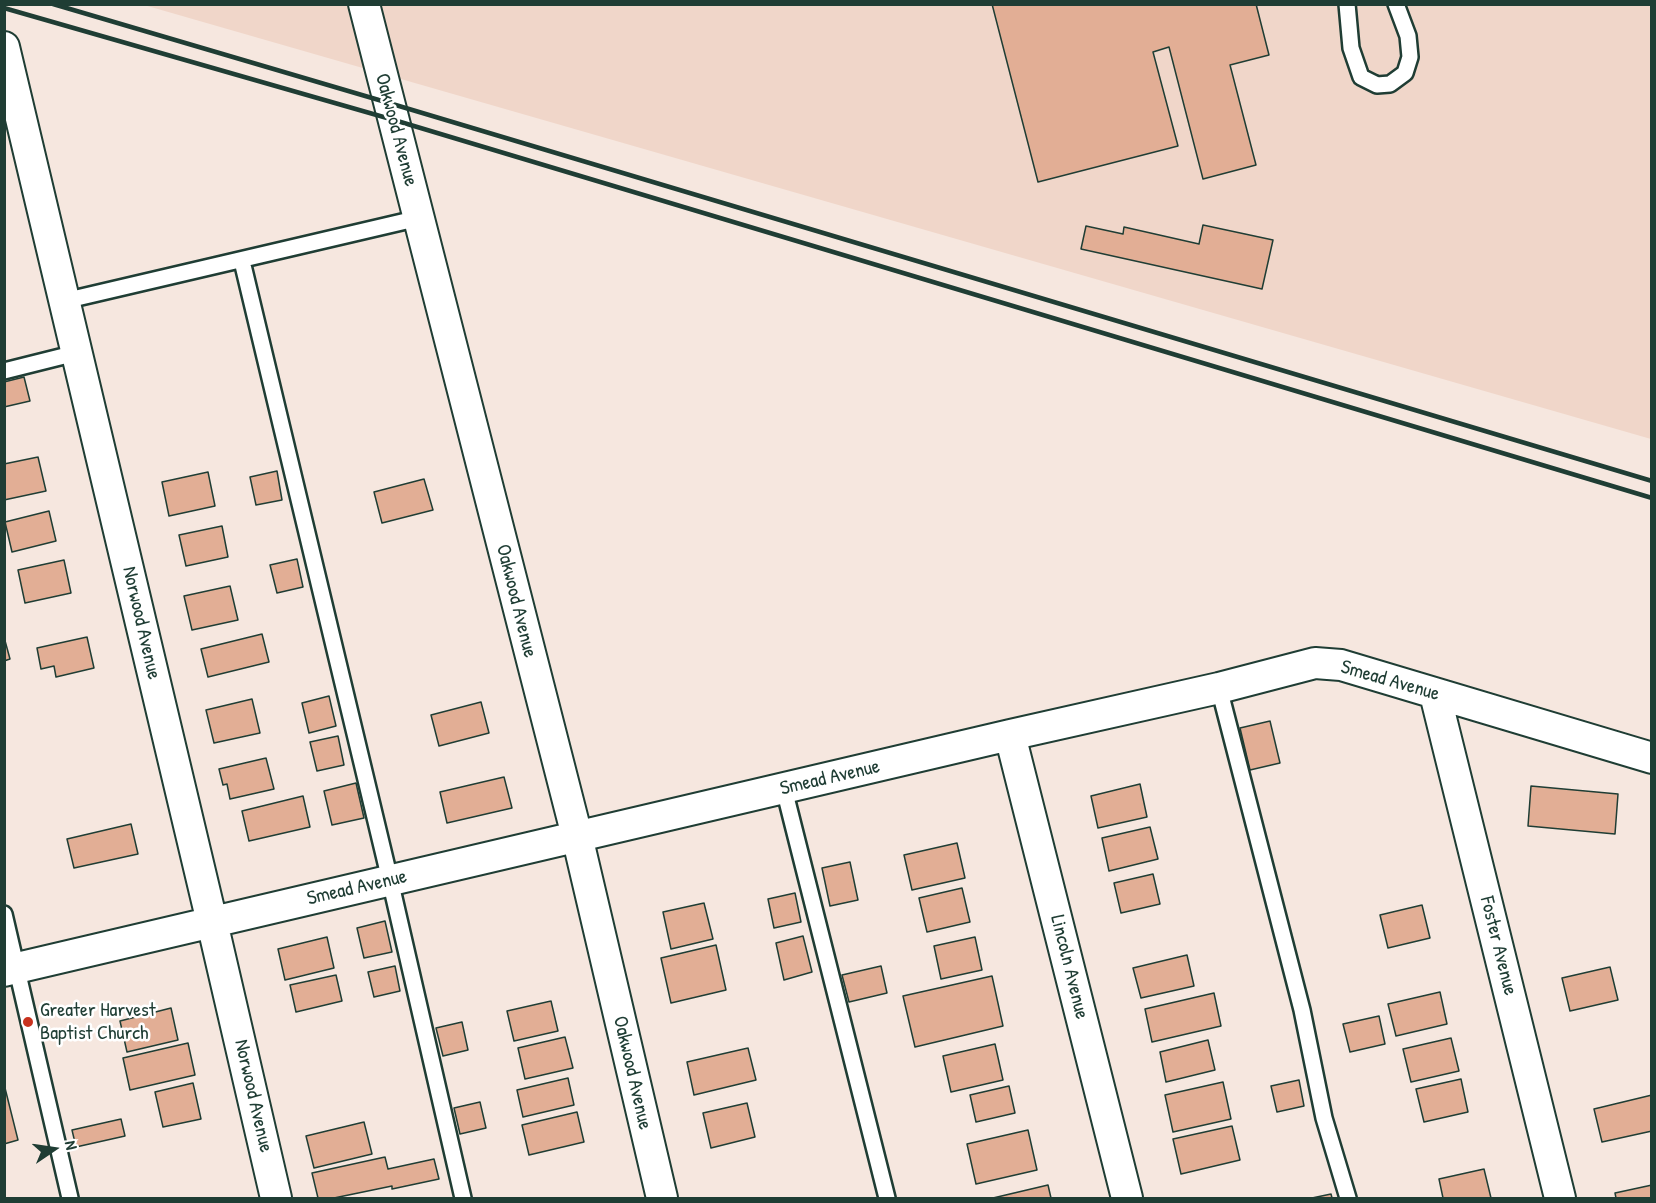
<!DOCTYPE html>
<style>
body{margin:0}
#map{position:relative;width:1656px;height:1203px;overflow:hidden;background:#f6e7df;font-family:"Patrick Hand",sans-serif}
canvas{display:block}
.frame{position:absolute;inset:0;border:6px solid #1f3d34;pointer-events:none}
.north{position:absolute;left:24px;top:1119px;width:60px;height:60px;-webkit-text-stroke:4px #fff;paint-order:stroke;rotate:77deg;font-size:16px;font-weight:700;line-height:24px;text-align:center;color:#1f3d34}
.north::after{content:'';display:block;margin:auto;width:21px;height:27px;background:#1f3d34;clip-path:polygon(50% 0,100% 100%,50% 72%,0 100%)}
</style>
<div id="map">
<canvas width="1656" height="1203"></canvas>
<div class="frame"></div>
<div class="north">N</div>
</div>
<script>
const ctx = document.querySelector('canvas').getContext('2d');
ctx.lineJoin = 'round';
function fill(path, color) {
  ctx.fillStyle = color;
  ctx.fill(path, 'evenodd');
}
function toPath(rows) {
  const path = new Path2D();
  for (const r of rows) {
    path.moveTo(r[0], r[1]);
    for (let i = 2; i < r.length; i += 2) path.lineTo(r[i], r[i + 1]);
  }
  return path;
}
function stroke(path, color, width, dash) {
  ctx.strokeStyle = color;
  ctx.lineWidth = width;
  ctx.lineCap = dash ? 'butt' : 'round';
  ctx.setLineDash(dash || []);
  ctx.stroke(path);
}
function drawText(font, color, halo, rows, align = 'center') {
  ctx.font = font + ' "Patrick Hand",sans-serif';
  ctx.lineWidth = 5;
  ctx.setLineDash([]);
  ctx.textBaseline = 'middle';
  ctx.strokeStyle = halo;
  ctx.fillStyle = color;
  for (const [text, x, y, turn = 0] of rows) {
    ctx.save();
    ctx.translate(x, y);
    ctx.rotate((+turn || 0) * Math.PI / 180);
    ctx.textAlign = isNaN(turn) ? turn : align;
    if (halo) ctx.strokeText(text, 0, 0);
    ctx.fillText(text, 0, 0);
    ctx.restore();
  }
}
fill(toPath([
 [144,5,1651,5,1651,439]
]), '#f0d6c9');
const building = toPath([
 [992,4,1256,4,1269,55,1230,65,1256,165,1203,179,1169,47,1153,52,1178,146,1038,182,992,4],
 [1203,225,1273,240,1262,289,1081,249,1086,226,1123,234,1124,227,1199,244,1203,225],
 [24,377,30,401,4,407,4,382,24,377],
 [38,457,46,491,4,500,4,464,38,457],
 [277,471,282,500,256,505,250,477,277,471],
 [208,472,215,506,169,516,162,482,208,472],
 [424,479,433,510,382,523,374,492,424,479],
 [49,511,56,541,12,552,5,522,49,511],
 [222,526,228,557,186,566,179,535,222,526],
 [297,559,303,587,277,593,270,565,297,559],
 [64,560,71,593,25,603,18,570,64,560],
 [230,586,238,620,192,630,184,596,230,586],
 [262,634,269,662,208,677,201,649,262,634],
 [4,637,10,659,4,661,4,637],
 [87,637,94,668,56,677,54,666,41,669,37,648,87,637],
 [329,696,336,726,309,733,302,703,329,696],
 [252,699,260,733,214,743,206,710,252,699],
 [481,702,489,733,439,746,431,715,481,702],
 [1270,721,1280,763,1250,770,1240,728,1270,721],
 [338,736,344,765,317,771,310,742,338,736],
 [266,758,274,789,230,799,227,784,223,785,219,769,266,758],
 [504,777,512,808,447,823,440,792,504,777],
 [356,783,364,818,332,825,324,791,356,783],
 [1140,784,1147,817,1098,828,1091,796,1140,784],
 [1531,786,1618,794,1615,834,1528,826,1531,786],
 [303,796,310,827,249,841,242,811,303,796],
 [131,824,138,854,74,868,67,839,131,824],
 [1150,827,1158,859,1109,871,1102,838,1150,827],
 [957,843,965,878,912,890,904,855,957,843],
 [850,862,858,900,830,906,822,868,850,862],
 [1153,874,1160,904,1121,913,1114,883,1153,874],
 [962,888,970,922,927,932,919,898,962,888],
 [795,893,801,922,774,928,768,899,795,893],
 [704,903,713,939,671,949,663,912,704,903],
 [1422,905,1430,938,1388,948,1380,915,1422,905],
 [385,921,392,952,364,958,357,928,385,921],
 [803,936,812,972,784,980,776,943,803,936],
 [327,937,334,968,285,980,278,949,327,937],
 [975,937,982,970,941,979,934,946,975,937],
 [716,945,726,990,671,1003,661,958,716,945],
 [1187,955,1194,986,1141,998,1133,968,1187,955],
 [395,966,400,991,374,997,368,972,395,966],
 [881,966,887,993,849,1002,842,975,881,966],
 [1610,967,1618,1000,1570,1011,1562,978,1610,967],
 [336,975,342,1001,296,1012,290,985,336,975],
 [992,976,1003,1026,915,1047,903,996,992,976],
 [1440,992,1447,1024,1396,1036,1388,1004,1440,992],
 [1214,993,1221,1026,1152,1042,1145,1009,1214,993],
 [551,1001,558,1031,514,1041,507,1011,551,1001],
 [171,1008,178,1040,127,1052,120,1021,171,1008],
 [1379,1016,1385,1044,1350,1052,1343,1024,1379,1016],
 [462,1022,468,1050,443,1056,436,1028,462,1022],
 [565,1037,573,1068,525,1079,518,1048,565,1037],
 [1451,1038,1459,1071,1411,1082,1403,1049,1451,1038],
 [1208,1040,1215,1070,1166,1082,1160,1052,1208,1040],
 [188,1043,195,1075,130,1090,123,1058,188,1043],
 [995,1044,1003,1080,951,1092,943,1056,995,1044],
 [748,1048,756,1080,694,1095,687,1062,748,1048],
 [568,1078,574,1105,523,1117,517,1090,568,1078],
 [1461,1079,1468,1112,1424,1122,1416,1089,1461,1079],
 [1299,1080,1304,1106,1277,1112,1271,1086,1299,1080],
 [1223,1082,1231,1119,1173,1132,1165,1095,1223,1082],
 [193,1083,201,1119,163,1127,155,1092,193,1083],
 [4,1084,18,1140,4,1144,4,1084],
 [1009,1086,1015,1113,976,1122,970,1095,1009,1086],
 [1652,1095,1652,1131,1602,1142,1594,1109,1652,1095],
 [480,1102,486,1128,460,1134,454,1108,480,1102],
 [747,1103,755,1137,711,1148,703,1113,747,1103],
 [577,1112,584,1142,529,1155,522,1125,577,1112],
 [121,1119,125,1136,76,1147,72,1130,121,1119],
 [364,1122,372,1154,314,1168,306,1136,364,1122],
 [1232,1126,1240,1160,1181,1174,1173,1139,1232,1126],
 [1028,1130,1037,1170,976,1184,967,1144,1028,1130],
 [385,1157,388,1169,434,1159,439,1179,392,1189,392,1186,334,1198,318,1198,312,1173,385,1157],
 [1484,1169,1491,1198,1443,1198,1439,1179,1484,1169],
 [1048,1185,1051,1198,993,1198,1048,1185],
 [1652,1185,1652,1198,1616,1198,1615,1193,1652,1185],
 [1331,1194,1332,1198,1312,1198,1331,1194]
]);
fill(building, '#e2ae95');
stroke(building, '#1f3d34', 1.5);
const service = toPath([
 [1347,4,1351,48,1361,77,1377,85,1390,84,1405,73,1410,57,1408,36,1396,4],
 [242,261,390,880,463,1198],
 [64,301,419,218],
 [4,371,76,353],
 [1219,688,1302,1010,1324,1118,1348,1198],
 [784,789,887,1198],
 [4,914,70,1198]
]);
const minor = toPath([
 [364,4,577,836,662,1198],
 [4,47,212,922,276,1198],
 [1435,694,1560,1198],
 [1010,735,1127,1198],
 [4,971,1010,735,1219,688,1315,663,1341,665,1652,758]
]);
stroke(service, '#1f3d34', 20);
stroke(minor, '#1f3d34', 34);
stroke(service, '#fff', 15);
stroke(minor, '#fff', 30);
stroke(toPath([
 [53,4,389,103,1652,481],
 [4,8,394,120,1652,498]
]), '#1f3d34', 4.5);
for (const [x, y, r, color] of [
 [28,1022,6,"#c8321e"]
]) {
  const dot = new Path2D();
  dot.arc(x, y, r, 0, 2 * Math.PI);
  ctx.fillStyle = color;
  ctx.fill(dot);
  stroke(dot, '#fff', 2);
}
drawText('20px', '#1f3d34', '#fff', [
 ["Oakwood Avenue",396,130,75],
 ["Oakwood Avenue",516,601,76],
 ["Norwood Avenue",141,623,77],
 ["Smead Avenue",1390,681,16],
 ["Smead Avenue",830,778,-13],
 ["Smead Avenue",357,888,-13],
 ["Foster Avenue",1498,946,76],
 ["Lincoln Avenue",1069,967,76],
 ["Oakwood Avenue",632,1073,77],
 ["Norwood Avenue",253,1096,77]
]);
drawText('20px', '#1f3d34', '#fff', [
 ["Greater Harvest",40,1011],
 ["Baptist Church",40,1034]
], 'left');
</script>
